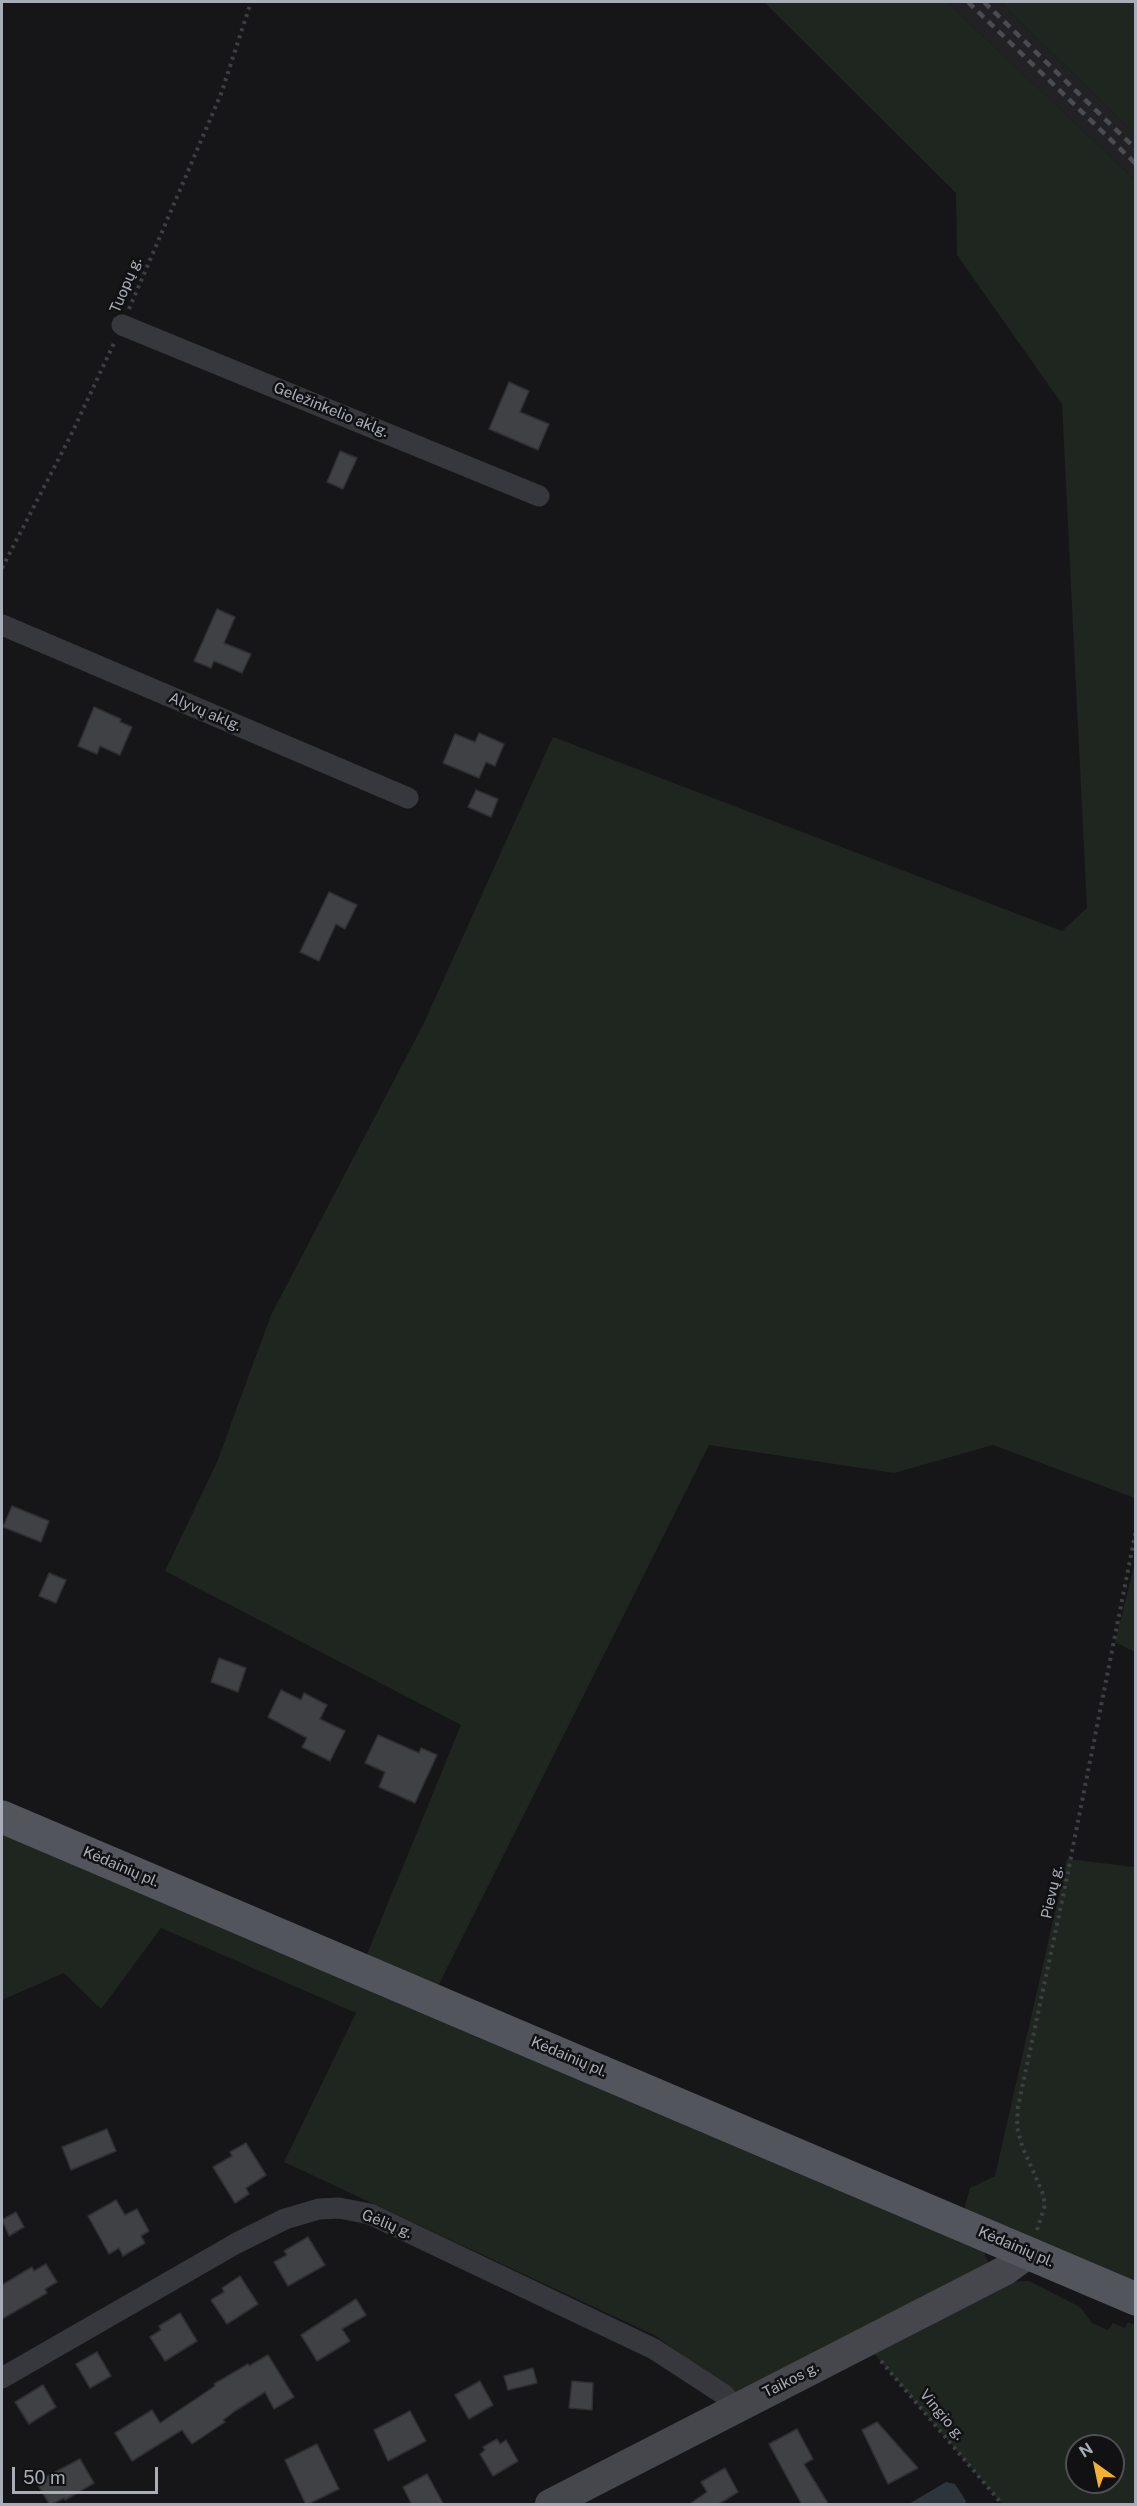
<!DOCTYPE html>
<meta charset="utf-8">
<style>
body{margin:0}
#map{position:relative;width:1137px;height:2506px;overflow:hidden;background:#161618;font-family:"Public Sans",sans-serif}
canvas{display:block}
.frame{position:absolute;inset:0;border:3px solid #a8adb8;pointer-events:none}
.north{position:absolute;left:1065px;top:2434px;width:60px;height:60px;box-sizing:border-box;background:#111113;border:2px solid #4d4f55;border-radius:50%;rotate:327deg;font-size:16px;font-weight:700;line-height:24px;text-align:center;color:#a8adb8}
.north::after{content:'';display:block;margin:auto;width:21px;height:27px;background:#f2b134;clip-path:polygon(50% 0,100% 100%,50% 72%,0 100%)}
.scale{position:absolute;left:12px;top:2467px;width:146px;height:27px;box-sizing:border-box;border:3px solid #a8adb8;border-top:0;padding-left:8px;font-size:18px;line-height:21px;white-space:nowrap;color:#a8adb8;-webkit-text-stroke:4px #111113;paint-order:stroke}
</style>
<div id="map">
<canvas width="1137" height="2506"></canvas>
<div class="frame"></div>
<div class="north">N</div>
<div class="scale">50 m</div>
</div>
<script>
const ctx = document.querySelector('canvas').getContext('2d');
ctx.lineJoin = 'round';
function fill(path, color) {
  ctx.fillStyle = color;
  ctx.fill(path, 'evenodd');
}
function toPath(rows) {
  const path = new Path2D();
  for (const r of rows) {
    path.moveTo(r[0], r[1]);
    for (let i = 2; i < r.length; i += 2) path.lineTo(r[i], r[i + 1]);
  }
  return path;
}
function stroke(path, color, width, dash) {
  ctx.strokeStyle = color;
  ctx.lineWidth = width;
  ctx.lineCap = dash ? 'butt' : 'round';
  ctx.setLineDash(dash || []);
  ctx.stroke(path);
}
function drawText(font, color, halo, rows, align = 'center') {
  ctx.font = font + ' "Public Sans",sans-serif';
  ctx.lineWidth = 5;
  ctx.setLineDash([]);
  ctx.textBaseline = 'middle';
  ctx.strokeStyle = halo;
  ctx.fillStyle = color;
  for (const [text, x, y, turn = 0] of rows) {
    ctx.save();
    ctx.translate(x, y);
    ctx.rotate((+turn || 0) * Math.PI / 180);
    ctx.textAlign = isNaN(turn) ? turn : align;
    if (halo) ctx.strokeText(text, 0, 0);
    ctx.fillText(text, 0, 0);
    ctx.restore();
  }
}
fill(toPath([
 [947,2,1000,2,1135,134,1135,180]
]), '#222225');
fill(toPath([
 [764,2,947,2,1135,180,1135,1498,993,1445,894,1473,709,1445,436,1990,365,1959,461,1725,165,1571,217,1462,271,1315,423,1025,553,737,1062,931,1087,908,1062,404,957,255,956,193],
 [1000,2,1135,2,1135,134],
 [1135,1563,1135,1652,1115,1642],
 [2,1831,984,2251,989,2266,762,2384,733,2393,656,2336,284,2162,356,2013,161,1928,101,2009,64,1973,2,2000],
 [1067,1859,1135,1867,1135,2285,964,2209,970,2188,995,2176],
 [1029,2281,1080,2307,1092,2323,1108,2330,1113,2323,1125,2328,1128,2322,1135,2325,1135,2504,1002,2504,872,2351,995,2282],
 [1077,2446,1113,2446,1113,2482,1077,2482]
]), '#1e261f');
fill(toPath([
 [946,2482,955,2484,966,2501,965,2504,909,2504]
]), '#2c353c');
const building = toPath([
 [509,382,529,391,520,412,549,424,538,450,489,429,509,382],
 [340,451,357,458,343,489,327,482,340,451],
 [217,609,235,617,224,643,251,654,242,673,214,661,211,668,194,661,217,609],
 [94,707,121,719,120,722,132,727,120,755,100,746,97,754,78,746,94,707],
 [479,733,504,744,495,766,486,762,479,778,443,763,455,734,475,742,479,733],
 [476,790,498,799,491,817,468,807,476,790],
 [329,892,357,905,345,929,336,924,319,961,300,952,329,892],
 [12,1506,49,1521,41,1542,3,1527,12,1506],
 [49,1573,66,1580,56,1603,39,1596,49,1573],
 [219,1658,246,1668,238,1692,211,1682,219,1658],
 [281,1690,301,1700,304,1693,327,1705,320,1719,345,1731,330,1761,302,1747,307,1738,268,1717,281,1690],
 [378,1735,419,1753,421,1748,437,1755,415,1803,379,1787,385,1772,365,1763,378,1735],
 [107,2129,116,2151,71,2170,62,2147,107,2129],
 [246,2143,266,2175,246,2188,249,2194,235,2203,213,2167,232,2156,230,2152,246,2143],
 [116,2200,125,2215,137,2209,149,2231,141,2236,145,2243,123,2256,119,2248,109,2254,88,2216,116,2200],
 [16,2212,24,2227,9,2236,2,2220,16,2212],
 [308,2237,325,2265,288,2286,274,2262,287,2255,284,2251,308,2237],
 [46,2264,57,2282,45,2289,47,2293,2,2319,2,2285,32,2267,34,2271,46,2264],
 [240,2276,258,2304,227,2324,211,2300,224,2292,222,2288,240,2276],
 [356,2299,366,2315,342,2329,350,2341,317,2361,301,2335,356,2299],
 [180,2313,197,2341,165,2361,150,2337,161,2330,159,2326,180,2313],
 [97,2352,111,2376,90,2388,76,2364,97,2352],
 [268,2355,294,2397,274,2409,265,2392,235,2411,223,2420,225,2422,192,2444,182,2430,132,2461,115,2433,152,2410,160,2423,215,2386,214,2384,248,2364,249,2366,268,2355],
 [533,2368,537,2383,508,2390,504,2376,533,2368],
 [480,2381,493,2405,469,2419,455,2395,480,2381],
 [572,2381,593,2383,592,2410,569,2408,572,2381],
 [43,2385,56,2407,29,2424,15,2402,43,2385],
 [410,2411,426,2441,388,2461,374,2430,410,2411],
 [877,2422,918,2468,888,2484,862,2430,877,2422],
 [797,2429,813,2459,804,2464,829,2505,802,2505,769,2444,797,2429],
 [497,2439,500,2444,506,2440,518,2461,493,2476,480,2454,485,2450,483,2447,497,2439],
 [317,2444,339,2489,306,2505,285,2460,317,2444],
 [80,2459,94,2483,65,2500,64,2498,50,2505,36,2482,80,2459],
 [725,2468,738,2492,717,2505,688,2505,707,2492,701,2482,725,2468],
 [427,2474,444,2505,412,2505,403,2487,427,2474]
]);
fill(building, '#404145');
stroke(building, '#303034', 1.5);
stroke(toPath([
 [129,309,221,94,251,2],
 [2,568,71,435,115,341],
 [1037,2230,1045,2205,1043,2194,1022,2146,1017,2127,1018,2107,1065,1887,1136,1530],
 [881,2361,1002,2504]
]), '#3d3f44', 4, [3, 4.5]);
stroke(toPath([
 [122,325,539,496],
 [2,625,408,798],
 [2,2378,235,2244,285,2219,319,2209,339,2208,370,2214,654,2349,723,2394,736,2408]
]), '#37383d', 21);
stroke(toPath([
 [550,2504,1004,2271,1029,2253]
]), '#45474d', 30);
stroke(toPath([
 [2,1817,1136,2299]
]), '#53555c', 33);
stroke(toPath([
 [968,2,1136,164],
 [984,2,1136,149]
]), '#4a4c52', 4.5, [8, 6]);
drawText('15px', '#a8adb8', '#111113', [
 ["Tuopų g.",126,285,-67],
 ["Geležinkelio aklg.",331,410,22],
 ["Alyvų aklg.",205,712,23],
 ["Kėdainių pl.",121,1867,23],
 ["Pievų g.",1052,1892,-78],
 ["Kėdainių pl.",569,2057,23],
 ["Gėlių g.",387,2224,22],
 ["Kėdainių pl.",1016,2247,23],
 ["Taikos g.",791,2380,-27],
 ["Vingio g.",942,2415,50]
]);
</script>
